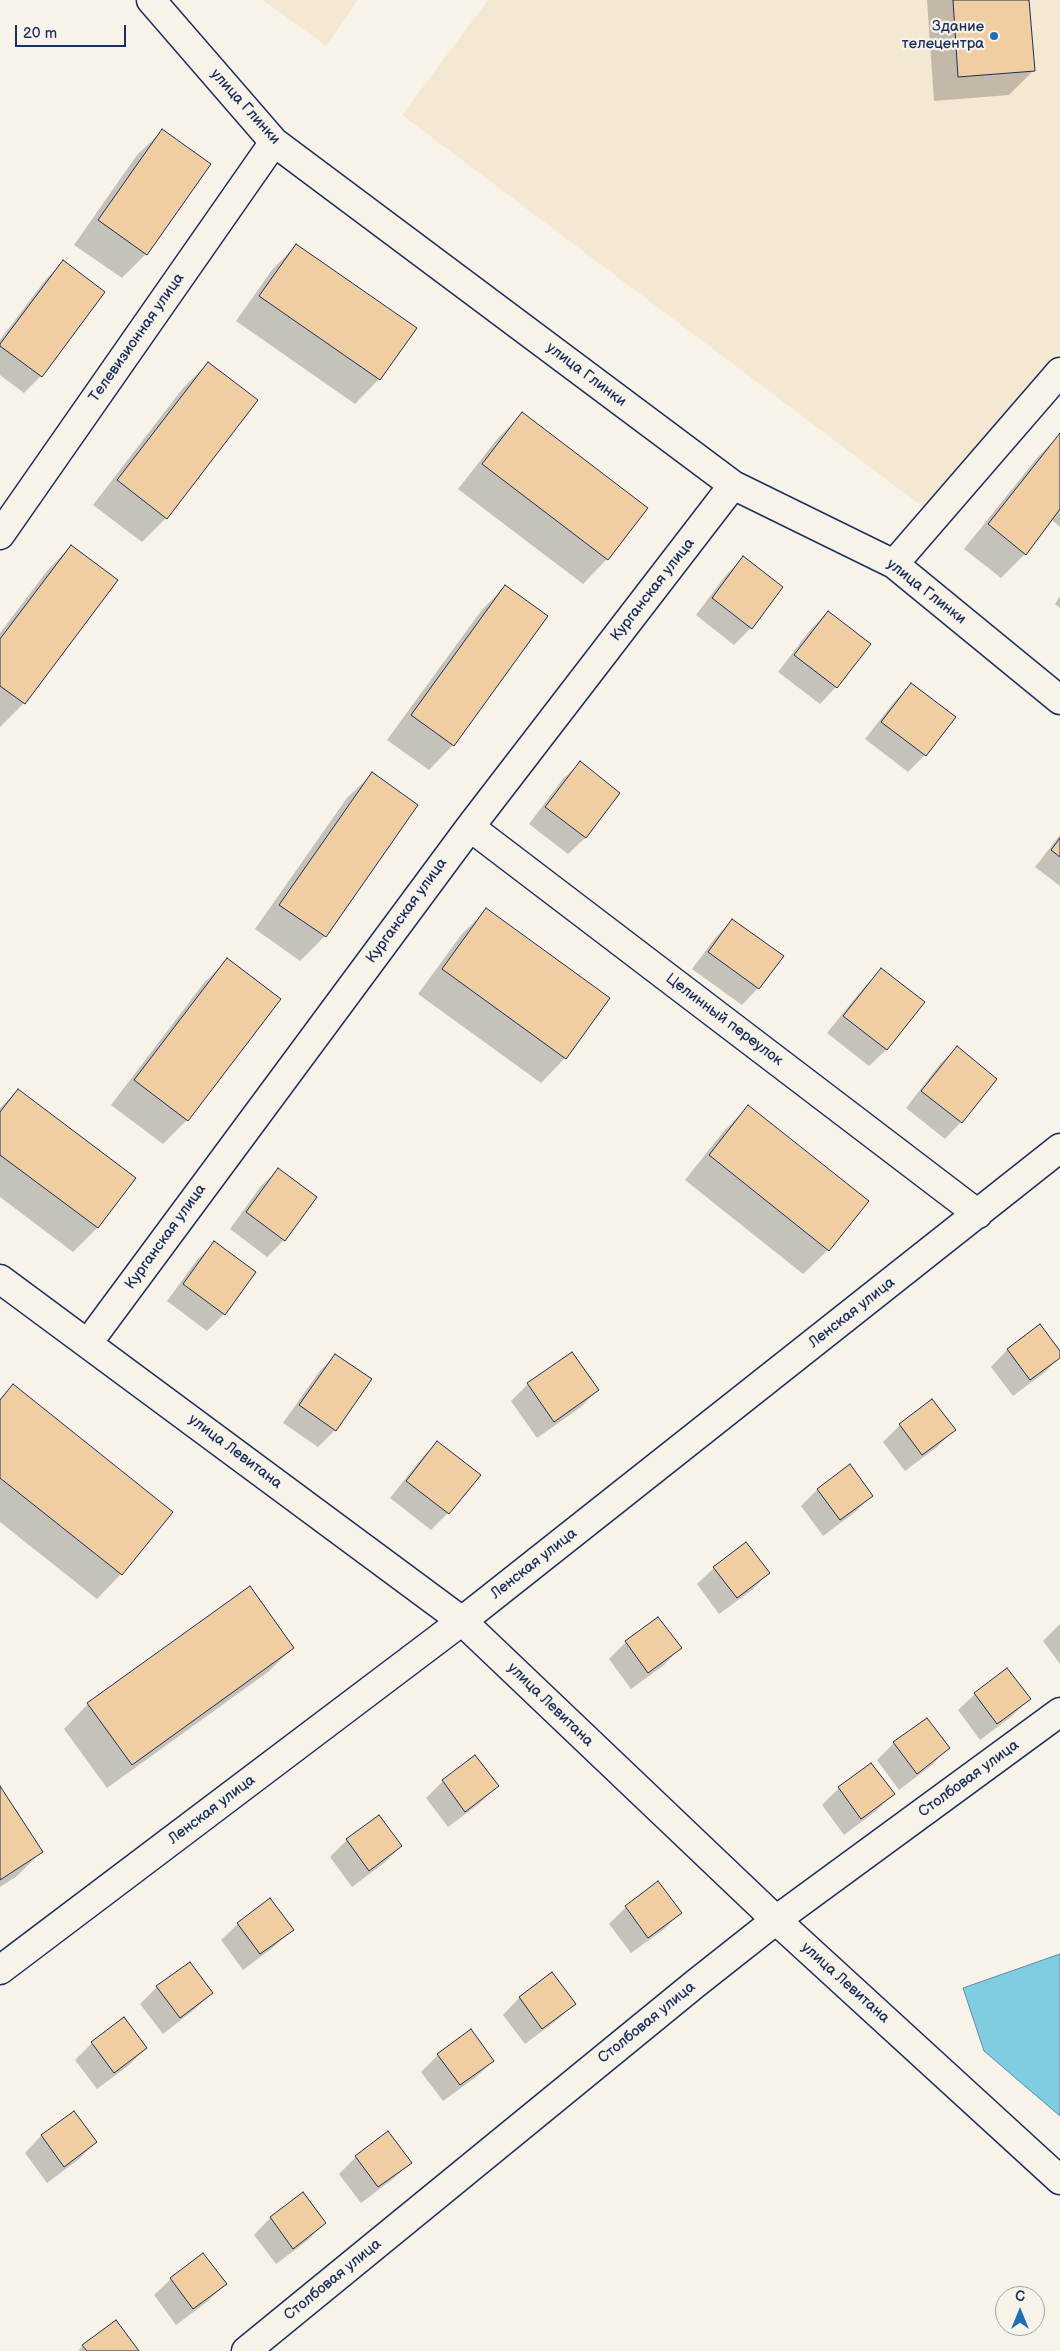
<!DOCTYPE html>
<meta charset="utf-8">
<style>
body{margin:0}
#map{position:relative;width:1060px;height:2351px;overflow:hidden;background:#f7f3e8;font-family:"Balsamiq Sans",sans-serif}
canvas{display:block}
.north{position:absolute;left:995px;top:2286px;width:50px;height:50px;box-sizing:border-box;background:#f7f3e8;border:1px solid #9fa5b1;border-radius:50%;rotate:0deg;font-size:14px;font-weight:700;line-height:20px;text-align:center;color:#1b2f5e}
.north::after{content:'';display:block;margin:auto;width:18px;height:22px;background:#1f6fb2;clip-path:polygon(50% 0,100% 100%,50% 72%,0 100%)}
.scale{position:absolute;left:15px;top:25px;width:111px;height:22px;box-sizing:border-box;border:2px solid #1b2f5e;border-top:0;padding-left:6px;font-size:15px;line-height:18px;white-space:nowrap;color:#1b2f5e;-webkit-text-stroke:4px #f7f3e8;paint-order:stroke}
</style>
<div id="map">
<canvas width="1060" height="2351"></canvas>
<div class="north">С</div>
<div class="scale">20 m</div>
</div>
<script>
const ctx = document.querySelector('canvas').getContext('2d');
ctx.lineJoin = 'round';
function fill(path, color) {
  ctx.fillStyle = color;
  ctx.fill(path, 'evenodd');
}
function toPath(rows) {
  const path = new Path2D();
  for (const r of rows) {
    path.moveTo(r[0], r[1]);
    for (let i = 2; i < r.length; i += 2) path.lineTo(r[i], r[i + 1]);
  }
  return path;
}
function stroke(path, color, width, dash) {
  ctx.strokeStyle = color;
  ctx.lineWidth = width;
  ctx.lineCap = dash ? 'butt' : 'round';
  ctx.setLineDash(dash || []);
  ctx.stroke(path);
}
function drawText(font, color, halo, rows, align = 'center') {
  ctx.font = font + ' "Balsamiq Sans",sans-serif';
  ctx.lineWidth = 4.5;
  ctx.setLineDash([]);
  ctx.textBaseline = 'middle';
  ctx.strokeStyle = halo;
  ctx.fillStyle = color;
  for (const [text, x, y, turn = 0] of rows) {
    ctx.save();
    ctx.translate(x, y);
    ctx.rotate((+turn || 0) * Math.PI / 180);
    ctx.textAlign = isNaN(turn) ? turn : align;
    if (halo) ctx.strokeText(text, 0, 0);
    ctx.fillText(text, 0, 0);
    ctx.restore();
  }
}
fill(toPath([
 [263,0,358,0,326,46],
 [488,0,1060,0,1060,367,943,522,402,115]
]), '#f5e8d3');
const water = toPath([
 [1060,1954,1060,2116,984,2051,963,1988,1060,1954]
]);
fill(water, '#80cce0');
stroke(water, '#588dac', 1);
fill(toPath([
 [927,0,1028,0,1033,71,1009,95,934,101],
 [162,131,146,254,122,278,74,245,137,155],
 [296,245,379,379,355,404,236,321,272,270],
 [63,262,104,293,41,376,24,393,0,375,0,340,46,279],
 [208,363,166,518,142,542,93,505,183,388],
 [522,414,646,508,607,559,583,584,458,489,498,438],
 [1060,434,1060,527,1051,519,1025,554,1001,578,964,549,1037,458],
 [71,546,117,580,24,703,0,727,0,633,47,571],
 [743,558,751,628,734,645,696,615,726,575],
 [505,586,547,617,453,745,429,770,387,740,481,611],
 [1060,596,1060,608,1055,604],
 [828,612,836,687,820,704,778,672,811,629],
 [911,685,954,717,925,755,908,772,865,739,894,702],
 [580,763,619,793,585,838,568,854,529,824,563,779],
 [372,774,417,805,325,936,300,961,255,929,347,798],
 [1060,835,1060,886,1035,867],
 [486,910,565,1058,541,1083,418,994,462,934],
 [732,920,758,988,742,1005,692,969,716,937],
 [227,960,187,1120,163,1144,111,1105,203,984],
 [882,969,923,1002,886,1050,869,1066,827,1033,865,986],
 [957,1048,961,1122,945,1139,906,1108,940,1064],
 [18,1090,135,1179,97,1228,73,1252,0,1197,0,1108],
 [749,1106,828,1250,803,1274,685,1180,724,1131],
 [278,1170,284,1240,267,1257,230,1229,261,1186],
 [214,1243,255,1273,224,1314,207,1331,167,1301,197,1260],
 [1040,1326,1060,1353,1060,1357,1045,1372,1013,1396,991,1367,1007,1350],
 [571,1353,598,1390,581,1407,537,1438,511,1401,528,1384],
 [335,1356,370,1380,335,1430,318,1447,283,1423,319,1372],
 [13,1386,171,1512,121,1574,97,1599,0,1522,0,1399],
 [932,1401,954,1430,937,1447,905,1471,883,1442,900,1425],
 [437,1442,479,1475,448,1513,431,1530,390,1498,421,1459],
 [850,1466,872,1495,855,1512,823,1536,801,1506,817,1490],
 [714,1568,768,1573,752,1590,719,1614,697,1584],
 [658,1619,680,1648,664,1665,631,1689,609,1659,626,1642],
 [1060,1624,1060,1664,1043,1641],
 [293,1648,268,1672,107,1788,64,1729,88,1704],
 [975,1694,1029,1699,1012,1716,980,1740,958,1710],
 [926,1719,948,1748,932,1765,899,1790,877,1760,894,1743],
 [475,1757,497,1786,480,1803,448,1827,426,1798,443,1781],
 [871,1764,893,1794,876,1811,844,1835,822,1805,839,1788],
 [0,1788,41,1852,17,1876,0,1887],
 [379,1816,401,1846,384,1863,352,1887,330,1857,347,1840],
 [626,1907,680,1913,663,1930,631,1953,609,1924],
 [238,1924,292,1929,275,1946,243,1970,221,1940],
 [552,1974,574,2004,557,2020,525,2044,503,2015,519,1998],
 [157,1987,212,1993,195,2009,163,2034,140,2004],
 [124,2019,146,2048,129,2065,97,2089,75,2060,92,2043],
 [470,2031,493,2061,476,2077,443,2101,421,2072,438,2055],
 [74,2112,96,2142,79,2159,47,2183,25,2153,41,2136],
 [356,2157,410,2163,393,2179,361,2203,339,2174],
 [302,2194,325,2223,308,2240,276,2264,254,2235,270,2218],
 [171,2279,225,2284,208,2301,176,2325,154,2295],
 [83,2346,137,2351,78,2351]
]), '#0003');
const building = toPath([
 [953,0,1029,0,1035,71,958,77,953,0],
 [162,129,211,164,147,255,98,220,162,129],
 [296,244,417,328,380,380,259,296,296,244],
 [63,260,105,292,42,377,0,346,0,344,63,260],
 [208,362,258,400,167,519,117,480,208,362],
 [522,412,648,508,608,560,482,464,522,412],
 [1060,433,1060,509,1026,555,988,524,1060,433],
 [71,545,118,580,25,704,0,686,0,639,71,545],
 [743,556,783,587,752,629,712,598,743,556],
 [505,585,548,616,454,746,411,715,505,585],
 [828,611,871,644,837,688,794,655,828,611],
 [911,683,956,717,926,756,881,722,911,683],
 [580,761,620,793,586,838,545,807,580,761],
 [372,772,418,805,326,937,279,905,372,772],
 [1060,838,1060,857,1051,850,1060,838],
 [486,908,610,998,566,1059,442,969,486,908],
 [732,919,784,956,759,989,708,952,732,919],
 [227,958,281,999,188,1121,134,1080,227,958],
 [881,968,925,1002,887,1050,843,1016,881,968],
 [957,1046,997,1079,962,1123,921,1091,957,1046],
 [18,1089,136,1178,98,1228,0,1155,0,1112,18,1089],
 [748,1105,869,1201,829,1251,709,1155,748,1105],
 [278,1168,317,1197,285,1241,246,1212,278,1168],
 [214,1241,256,1272,225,1315,183,1284,214,1241],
 [1040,1324,1060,1351,1060,1358,1030,1380,1007,1349,1040,1324],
 [572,1352,599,1390,554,1422,527,1383,572,1352],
 [335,1354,372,1379,336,1431,299,1405,335,1354],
 [13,1384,173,1512,122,1575,0,1478,0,1400,13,1384],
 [932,1399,956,1430,922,1455,899,1424,932,1399],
 [437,1441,481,1475,449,1514,406,1481,437,1441],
 [850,1464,873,1496,840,1520,817,1489,850,1464],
 [746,1542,770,1573,737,1598,713,1567,746,1542],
 [250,1586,294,1648,132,1765,87,1703,250,1586],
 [658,1617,682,1648,648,1673,625,1641,658,1617],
 [1007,1668,1031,1699,997,1724,974,1693,1007,1668],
 [927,1718,950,1748,917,1774,893,1742,927,1718],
 [475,1755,499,1786,465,1812,442,1780,475,1755],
 [871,1763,895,1794,861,1819,838,1787,871,1763],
 [0,1786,43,1852,0,1880,0,1786],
 [379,1815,402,1846,369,1871,346,1839,379,1815],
 [658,1881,682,1913,648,1938,625,1906,658,1881],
 [270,1898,294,1930,260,1954,237,1923,270,1898],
 [190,1962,213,1993,180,2018,156,1986,190,1962],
 [552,1972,576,2004,542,2029,519,1997,552,1972],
 [124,2017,147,2048,114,2073,91,2042,124,2017],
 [471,2029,494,2061,460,2085,437,2054,471,2029],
 [74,2111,97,2142,64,2167,41,2135,74,2111],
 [388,2131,412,2163,378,2187,355,2156,388,2131],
 [303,2192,326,2223,293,2249,270,2217,303,2192],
 [203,2253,227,2284,193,2309,170,2278,203,2253],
 [116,2320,139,2351,87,2351,82,2345,116,2320]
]);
fill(building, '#f1cda2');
stroke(building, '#1b2f5e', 1);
const minor = toPath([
 [151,0,274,142,733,485,894,564,1060,700],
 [0,535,274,142],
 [894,564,1060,372],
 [470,827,978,1214],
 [0,1279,462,1621,776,1920,1060,2180],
 [88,1343,470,827,733,485],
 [0,1970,462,1621,1060,1148],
 [246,2351,695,1984,776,1920,1060,1712]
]);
stroke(minor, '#1b2f5e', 31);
stroke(minor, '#f7f3e8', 28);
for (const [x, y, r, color] of [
 [994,36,5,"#1f6fb2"]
]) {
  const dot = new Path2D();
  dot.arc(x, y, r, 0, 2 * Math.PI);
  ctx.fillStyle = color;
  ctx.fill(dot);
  stroke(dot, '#f7f3e8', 2);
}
drawText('15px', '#1b2f5e', '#f7f3e8', [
 ["Здание",984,27],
 ["телецентра",984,44]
], 'right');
drawText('15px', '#1b2f5e', '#f7f3e8', [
 ["улица Глинки",245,107,48],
 ["Телевизионная улица",137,338,-55],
 ["улица Глинки",586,375,37],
 ["Курганская улица",653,590,-52],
 ["улица Глинки",926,592,38],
 ["Курганская улица",407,911,-54],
 ["Целинный переулок",724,1020,37],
 ["Курганская улица",166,1237,-54],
 ["Ленская улица",852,1313,-38],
 ["улица Левитана",235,1452,37],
 ["Ленская улица",534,1564,-38],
 ["улица Левитана",550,1705,44],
 ["Столбовая улица",969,1779,-36],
 ["Ленская улица",212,1810,-37],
 ["улица Левитана",845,1983,42],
 ["Столбовая улица",647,2023,-39],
 ["Столбовая улица",333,2280,-39]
]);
</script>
